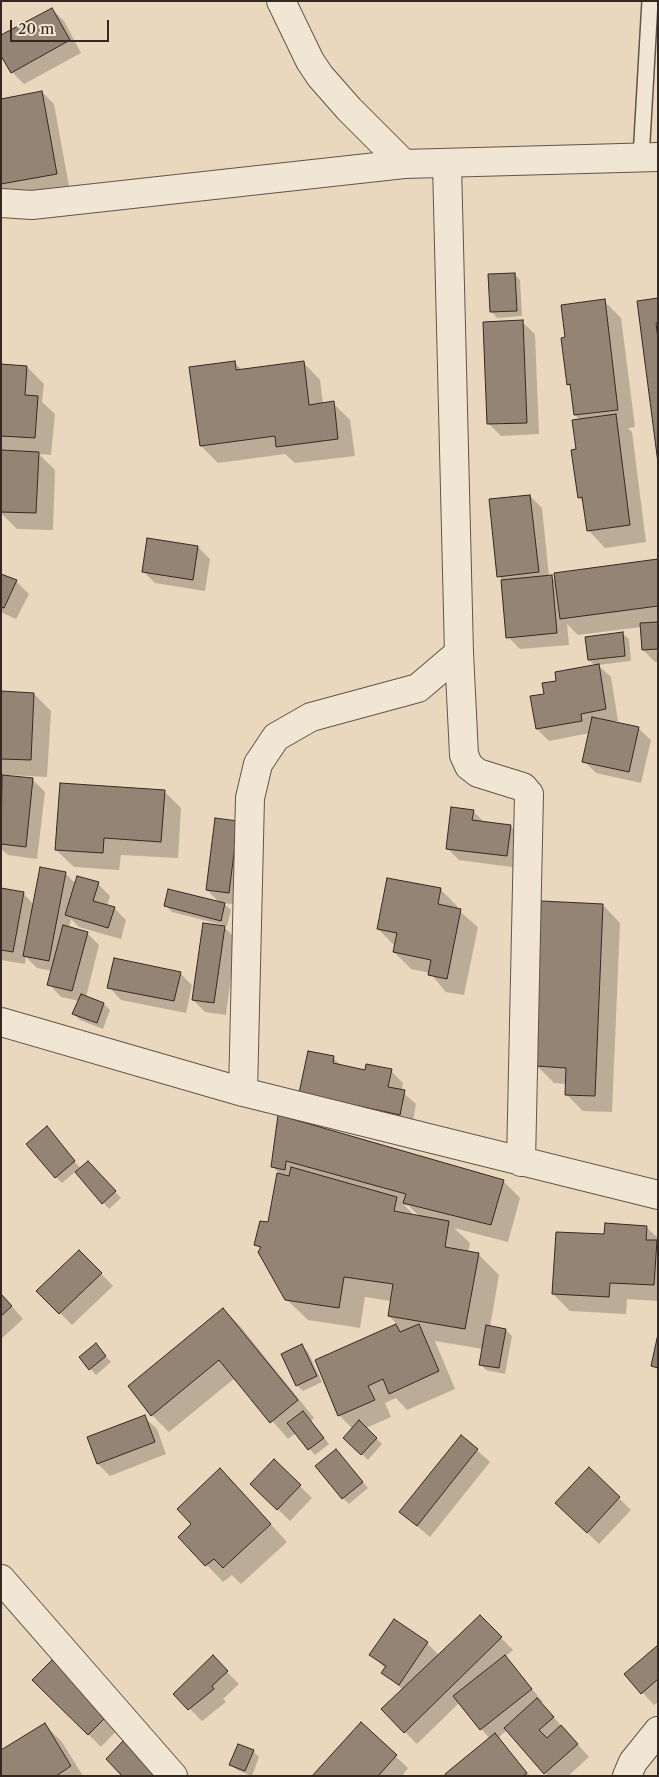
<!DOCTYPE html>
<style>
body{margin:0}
#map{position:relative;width:659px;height:1777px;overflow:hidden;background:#e9d8bd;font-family:"Libre Caslon Text",serif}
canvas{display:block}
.frame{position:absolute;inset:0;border:2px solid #352823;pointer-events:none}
.scale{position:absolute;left:10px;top:20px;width:99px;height:22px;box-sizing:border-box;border:2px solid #352823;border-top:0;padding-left:6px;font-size:15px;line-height:18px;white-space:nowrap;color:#352823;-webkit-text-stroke:4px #f1e6d4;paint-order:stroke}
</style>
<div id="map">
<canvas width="659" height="1777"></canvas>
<div class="frame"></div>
<div class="scale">20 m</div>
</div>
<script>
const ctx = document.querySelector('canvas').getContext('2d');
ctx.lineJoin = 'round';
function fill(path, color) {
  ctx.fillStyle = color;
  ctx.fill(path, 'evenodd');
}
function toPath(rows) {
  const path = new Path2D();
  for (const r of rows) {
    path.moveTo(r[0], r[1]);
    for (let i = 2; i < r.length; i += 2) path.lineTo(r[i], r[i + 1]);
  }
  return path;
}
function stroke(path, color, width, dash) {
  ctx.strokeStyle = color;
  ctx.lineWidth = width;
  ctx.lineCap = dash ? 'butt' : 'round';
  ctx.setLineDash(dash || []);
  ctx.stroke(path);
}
fill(toPath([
 [52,9,64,21,81,53,24,84,12,72],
 [42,92,54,104,69,186,12,197,1,186,1,100],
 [514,274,520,280,522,316,497,318,491,311],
 [604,301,621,318,635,427,628,428,632,432,646,542,605,548,588,530,584,502,579,498,577,450,580,420,575,415,572,388,568,384,566,339],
 [522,322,535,334,539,434,501,436,489,424],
 [234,362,242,370,303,362,320,380,323,404,333,403,350,420,355,456,295,463,285,454,218,463,201,446],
 [1,365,27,367,44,384,42,402,55,414,51,455,39,454,55,470,53,530,17,529,1,513],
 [530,496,542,508,549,576,556,581,658,561,658,662,655,662,643,650,641,627,578,635,567,624,569,645,520,649,508,637,502,580,499,576],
 [198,547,210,559,205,591,155,583,143,571],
 [1,576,17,582,29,594,16,619,1,612],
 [622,633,629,639,631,661,598,665,611,677,618,721,611,722,638,728,651,740,641,783,596,773,584,761,590,733,549,741,537,729,545,695,558,682,595,666,589,660],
 [1,692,34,694,51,711,47,777,10,775,10,777,33,780,45,792,37,859,8,855,1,849,3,775,1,774],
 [164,791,181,808,178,858,121,855,119,870,74,867,56,850],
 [473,811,485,823,510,826,523,838,519,868,459,860,447,848],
 [238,822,241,905,223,903,231,910,227,926,172,912,166,906,220,903,207,890],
 [65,873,76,884,98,884,110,896,107,906,114,908,126,920,121,939,79,927,71,919,69,928,87,933,99,945,86,997,104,1004,110,1010,103,1029,80,1020,74,1014,79,1001,61,997,49,984,52,971,37,968,26,957,25,964,1,960,1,890,23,893,34,905],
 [440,889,458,907,457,909,478,927,464,995,446,992,430,973,411,969,394,952,395,946,378,929],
 [603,905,620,923,612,1112,583,1111,566,1094,566,1084,554,1083,537,1066],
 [223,926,236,939,226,1015,205,1012,193,1000],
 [180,973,192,985,186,1013,121,1000,109,987],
 [333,1058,342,1066,366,1071,391,1071,403,1083,401,1091,416,1104,412,1126,313,1105],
 [279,1117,503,1181,520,1198,508,1242,454,1228,470,1243,468,1252,478,1254,499,1275,490,1327,506,1330,512,1336,505,1374,486,1370,480,1364,483,1349,435,1341,455,1389,407,1410,396,1398,385,1403,391,1417,366,1428,382,1444,368,1460,345,1438,353,1429,339,1415,316,1361,398,1325,389,1316,391,1301,365,1297,360,1328,308,1320,286,1299,261,1249,256,1244,269,1223,282,1176,272,1166],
 [404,1205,409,1206,420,1217,415,1216],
 [52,1134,81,1169,88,1163,121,1198,109,1209,76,1171,62,1183,56,1177],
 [646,1227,658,1238,658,1301,627,1299,626,1314,570,1311,553,1294,606,1235],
 [79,1251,113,1286,72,1325,38,1291],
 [1,1294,23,1319,1,1339],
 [223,1309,240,1326,314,1418,311,1421,329,1444,315,1455,296,1433,288,1439,235,1378,169,1432,152,1415],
 [302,1346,308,1352,322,1382,303,1391,297,1385],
 [101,1351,111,1362,96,1375,81,1358],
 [144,1417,157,1429,166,1454,110,1476,98,1464],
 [461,1436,490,1462,430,1537,400,1512],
 [336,1451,368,1488,349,1504,343,1498],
 [274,1461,312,1498,290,1521,252,1484],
 [589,1469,631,1510,599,1544,569,1515],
 [237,1487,287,1542,241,1584,232,1575,223,1582,180,1537],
 [480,1617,513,1650,505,1657,543,1702,541,1703,589,1757,568,1776,548,1776,507,1730,498,1738,530,1776,447,1776,490,1739,459,1703,417,1744,382,1709,403,1690,383,1673,386,1669,371,1655,394,1621,427,1643,439,1655],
 [658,1646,658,1702,654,1705,626,1674],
 [212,1657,239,1684,223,1699,226,1702,202,1721,175,1694],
 [52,1662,119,1728,101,1747,34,1680],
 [361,1724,408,1768,402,1776,314,1776],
 [45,1725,62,1742,83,1776,1,1776],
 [253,1751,259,1757,252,1776,237,1770,231,1764]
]), '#0003');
const building = toPath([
 [52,8,70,40,11,73,1,56,1,35,52,8],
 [42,91,57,174,1,184,1,99,42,91],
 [515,273,517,311,490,312,488,274,515,273],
 [658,298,658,323,656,323,658,339,658,463,637,301,658,298],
 [605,299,618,410,574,415,570,384,567,385,561,338,565,337,561,305,605,299],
 [523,320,527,423,487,424,483,322,523,320],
 [235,361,236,370,304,361,309,405,334,401,338,439,276,447,275,436,200,446,189,367,235,361],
 [1,364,27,366,25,395,38,396,35,438,1,436,1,364],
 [616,414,630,525,587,531,582,497,578,498,571,450,576,449,572,420,616,414],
 [1,450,39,452,36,513,1,512,1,450],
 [530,495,539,572,497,577,489,499,530,495],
 [147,538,198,546,193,580,142,572,147,538],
 [658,559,658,606,560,619,554,573,658,559],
 [1,574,17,580,4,608,1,607,1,574],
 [552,575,557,633,506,638,501,580,552,575],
 [658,622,658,649,642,650,640,623,658,622],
 [623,632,625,656,588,660,585,637,623,632],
 [599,664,606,709,581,714,582,721,536,729,530,696,544,694,542,683,556,681,555,672,599,664],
 [1,691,34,693,31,760,1,759,1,691],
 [592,717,639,727,629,772,582,762,592,717],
 [2,775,33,778,26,847,1,844,2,775],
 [60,783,165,790,161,842,104,838,103,853,55,850,60,783],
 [451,807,474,810,472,820,511,825,507,856,446,849,451,807],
 [215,818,238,821,229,893,206,890,215,818],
 [40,867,66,872,49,961,23,956,40,867],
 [77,876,99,882,93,901,115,907,108,928,65,915,77,876],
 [387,878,441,888,438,904,461,909,447,979,428,975,431,960,393,952,397,933,377,929,387,878],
 [1,888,24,892,13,952,1,950,1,888],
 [168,889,225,903,221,921,164,906,168,889],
 [541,901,603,904,595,1096,565,1095,566,1068,536,1066,541,901],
 [203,923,225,926,214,1003,192,1000,203,923],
 [63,925,88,932,72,991,47,985,63,925],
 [114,958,181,972,174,1001,107,988,114,958],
 [81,994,104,1003,97,1023,72,1014,81,994],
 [308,1051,334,1056,333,1063,365,1070,366,1064,392,1069,388,1087,405,1090,400,1115,299,1093,308,1051],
 [278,1115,504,1180,491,1225,403,1203,406,1194,286,1161,285,1170,271,1167,278,1115],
 [47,1126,75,1161,55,1178,26,1144,47,1126],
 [88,1161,116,1191,102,1204,75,1172,88,1161],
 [291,1167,397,1197,394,1211,449,1221,445,1247,479,1253,465,1329,388,1316,393,1284,344,1277,339,1308,285,1300,258,1252,261,1247,254,1245,260,1221,268,1222,277,1173,289,1176,291,1167],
 [605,1223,647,1226,646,1240,657,1240,654,1285,610,1283,609,1297,552,1294,556,1232,604,1234,605,1223],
 [79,1250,102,1273,59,1314,36,1291,79,1250],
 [1,1294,12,1306,1,1316,1,1294],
 [223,1308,298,1400,270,1423,219,1360,151,1416,128,1386,223,1308],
 [396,1324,400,1332,419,1324,439,1371,389,1394,383,1379,368,1386,375,1400,338,1416,315,1360,396,1324],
 [486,1325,506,1329,499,1368,479,1365,486,1325],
 [658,1334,658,1368,651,1366,658,1334],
 [96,1343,106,1356,89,1370,79,1357,96,1343],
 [302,1344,317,1376,296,1386,281,1354,302,1344],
 [303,1411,324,1438,308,1450,287,1423,303,1411],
 [145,1415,155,1442,97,1464,87,1437,145,1415],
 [359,1420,377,1438,361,1455,343,1438,359,1420],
 [461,1435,478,1449,417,1526,399,1512,461,1435],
 [336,1449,363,1482,342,1499,315,1466,336,1449],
 [274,1459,301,1485,277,1510,250,1484,274,1459],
 [589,1467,620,1497,587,1533,555,1503,589,1467],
 [220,1468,271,1524,223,1568,214,1559,205,1566,178,1537,191,1524,177,1509,220,1468],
 [480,1615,502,1637,404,1733,381,1709,480,1615],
 [394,1619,428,1642,399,1685,381,1673,386,1666,369,1655,394,1619],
 [658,1645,658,1679,641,1694,624,1674,658,1645],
 [213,1655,228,1671,212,1686,214,1689,188,1710,173,1694,213,1655],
 [505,1655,532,1689,480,1730,453,1696,505,1655],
 [52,1660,108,1715,88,1735,32,1680,52,1660],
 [537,1698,554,1717,539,1730,547,1738,561,1725,578,1744,544,1774,504,1728,537,1698],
 [361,1722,397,1755,378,1776,312,1776,361,1722],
 [45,1723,71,1766,56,1776,1,1776,1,1750,45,1723],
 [495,1733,527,1773,523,1776,446,1776,445,1774,495,1733],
 [123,1741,155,1776,122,1776,106,1759,123,1741],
 [238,1744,254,1750,245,1771,229,1765,238,1744]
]);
fill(building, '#938473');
stroke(building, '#352823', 1);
const service = toPath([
 [641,158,650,1]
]);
const minor = toPath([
 [281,1,310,61,320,76,349,109,404,164],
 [1,203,32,205,404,164,658,157],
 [459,653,464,755,469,766,478,773,523,787,529,794,521,1162],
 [1,1022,243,1092,658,1195],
 [243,1092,250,798,258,764,276,737,311,717,418,688,459,653,447,164],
 [1,1579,173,1776],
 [627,1776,633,1762,658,1731]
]);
stroke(service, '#62544a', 18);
stroke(minor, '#62544a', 30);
stroke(service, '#f1e6d4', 15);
stroke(minor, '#f1e6d4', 28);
</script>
